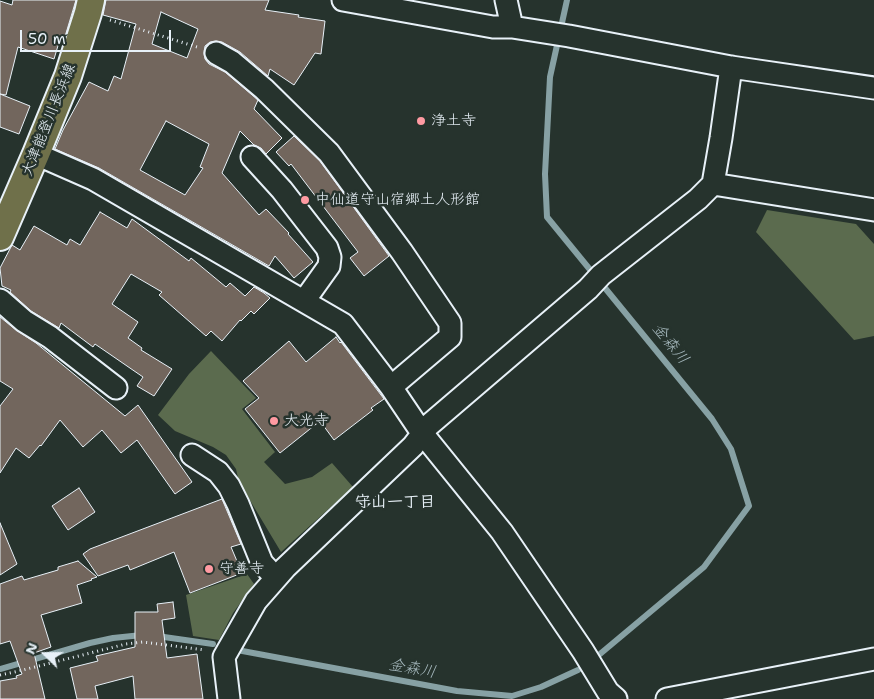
<!DOCTYPE html>
<meta charset="utf-8">
<style>
body{margin:0}
#map{position:relative;width:874px;height:699px;overflow:hidden;background:#26332d;font-family:"Shantell Sans",sans-serif}
canvas{display:block}
.north{position:absolute;left:20px;top:629px;width:50px;height:50px;-webkit-text-stroke:4px #26332d;paint-order:stroke;rotate:292deg;font-size:14px;font-weight:700;line-height:20px;text-align:center;color:#e8f1f8}
.north::after{content:'';display:block;margin:auto;width:18px;height:22px;background:#e8f1f8;clip-path:polygon(50% 0,100% 100%,50% 72%,0 100%)}
.scale{position:absolute;left:20px;top:30px;width:151px;height:22px;box-sizing:border-box;border:2px solid #e8f1f8;border-top:0;padding-left:6px;font-size:15px;line-height:18px;white-space:nowrap;color:#e8f1f8;-webkit-text-stroke:4px #26332d;paint-order:stroke}
</style>
<div id="map">
<canvas width="874" height="699"></canvas>
<div class="north">N</div>
<div class="scale">50 m</div>
</div>
<script>
const ctx = document.querySelector('canvas').getContext('2d');
ctx.lineJoin = 'round';
function fill(path, color) {
  ctx.fillStyle = color;
  ctx.fill(path, 'evenodd');
}
function toPath(rows) {
  const path = new Path2D();
  for (const r of rows) {
    path.moveTo(r[0], r[1]);
    for (let i = 2; i < r.length; i += 2) path.lineTo(r[i], r[i + 1]);
  }
  return path;
}
function stroke(path, color, width, dash) {
  ctx.strokeStyle = color;
  ctx.lineWidth = width;
  ctx.lineCap = dash ? 'butt' : 'round';
  ctx.setLineDash(dash || []);
  ctx.stroke(path);
}
function drawText(font, color, halo, rows, align = 'center') {
  ctx.font = font + ' "Shantell Sans","Klee One",sans-serif';
  ctx.lineWidth = 5;
  ctx.setLineDash([]);
  ctx.textBaseline = 'middle';
  ctx.strokeStyle = halo;
  ctx.fillStyle = color;
  for (const [text, x, y, turn = 0] of rows) {
    ctx.save();
    ctx.translate(x, y);
    ctx.rotate((+turn || 0) * Math.PI / 180);
    ctx.textAlign = isNaN(turn) ? turn : align;
    if (halo) ctx.strokeText(text, 0, 0);
    ctx.fillText(text, 0, 0);
    ctx.restore();
  }
}
fill(toPath([
 [767,210,856,224,874,244,874,336,854,340,756,232],
 [211,351,256,398,242,409,275,452,264,462,285,484,312,477,332,463,353,487,281,552,239,482,236,469,226,455,213,447,175,431,158,415,189,374],
 [247,574,254,584,233,613,219,640,193,636,186,595]
]), '#5b6b4e');
stroke(toPath([
 [567,0,550,77,545,174,547,217,712,419,731,449,749,506,704,567,600,654],
 [157,636,213,644],
 [237,650,457,691,512,696,541,687,578,670],
 [0,669,90,643,113,638,142,635]
]), '#87a1a4', 6);
const building = toPath([
 [13,0,76,0,64,40,60,39,54,59,18,47,6,95,0,94,0,1,12,5,13,0],
 [106,0,269,0,265,10,299,15,298,17,325,21,321,54,315,53,294,85,270,69,268,76,240,52,222,42,216,41,210,42,205,46,204,53,205,59,209,64,225,72,258,100,254,109,282,138,266,154,261,148,254,145,240,131,222,173,259,215,266,209,289,233,288,234,313,262,294,278,275,256,269,266,99,168,55,149,63,130,89,82,108,91,114,76,121,79,136,24,103,15,106,0],
 [161,12,198,29,187,58,152,44,161,12],
 [166,121,209,144,200,167,203,168,185,195,140,170,166,121],
 [0,94,30,106,19,134,0,127,0,94],
 [294,136,320,161,389,256,364,276,350,258,358,252,291,164,289,166,276,152,294,136],
 [100,212,127,228,132,219,189,261,191,258,226,287,230,283,245,296,254,287,264,293,270,298,254,314,251,311,241,321,240,320,222,341,211,331,206,336,159,295,162,292,131,274,112,304,138,322,128,338,142,348,141,350,172,369,154,396,137,386,143,377,95,344,93,347,61,323,59,328,31,311,10,292,11,290,2,286,0,268,12,245,20,250,34,226,67,245,70,239,80,245,100,212],
 [0,317,16,330,36,343,125,416,138,405,192,482,175,494,137,440,121,453,102,430,83,447,60,420,41,446,40,445,29,458,16,448,0,473,0,406,13,389,0,381,0,317],
 [336,337,340,343,341,342,384,399,371,408,373,410,334,440,320,421,280,453,245,409,259,398,243,381,289,341,306,362,336,337],
 [79,488,95,512,68,530,52,506,79,488],
 [222,499,241,544,231,547,242,573,190,593,174,552,130,570,128,565,98,576,83,554,90,549,222,499],
 [0,523,17,564,0,575,0,523],
 [78,561,97,577,91,579,92,580,77,585,82,603,41,615,51,647,34,653,45,699,0,699,0,681,17,678,16,676,22,674,10,641,0,644,0,584,22,576,24,580,58,570,58,567,78,561],
 [173,602,175,618,162,620,167,658,197,654,203,699,135,699,133,676,95,686,98,699,77,699,70,668,98,661,96,656,135,647,135,612,158,612,157,604,173,602]
]);
fill(building, '#72665d');
stroke(building, '#e8f1f8', 1);
const minor = toPath([
 [343,0,493,27,512,27,569,36,731,67,874,88],
 [506,0,512,27],
 [216,53,232,62,264,89,329,153,402,252,450,323,450,337,391,387],
 [36,154,93,179,343,324,391,387,422,433,502,532,583,651,608,692,616,699],
 [252,157,282,190,327,248,330,257,329,266,304,301],
 [713,184,874,210],
 [0,300,24,321,50,337,116,388],
 [192,455,218,472,229,486,238,504,262,563,276,578],
 [229,699,224,657,256,601,285,568,413,446,429,425,588,289,601,275,698,199,713,184,721,138,731,67],
 [667,699,874,659]
]);
const major = toPath([
 [0,237,36,154,68,76,88,13,91,0]
]);
stroke(minor, '#e8f1f8', 25);
stroke(major, '#e8f1f8', 30);
stroke(toPath([
 [110,20,197,47],
 [0,675,19,671,126,644,143,642,205,650]
]), '#e8f1f8', 3, [1, 4]);
stroke(minor, '#26332d', 21);
stroke(major, '#6f704a', 26);
for (const [x, y, r, color] of [
 [421,121,5,"#ff9aa2"],
 [305,200,5,"#ff9aa2"],
 [274,421,5,"#ff9aa2"],
 [209,569,5,"#ff9aa2"]
]) {
  const dot = new Path2D();
  dot.arc(x, y, r, 0, 2 * Math.PI);
  ctx.fillStyle = color;
  ctx.fill(dot);
  stroke(dot, '#26332d', 2);
}
drawText('15px', '#e8f1f8', '#26332d', [
 ["大津能登川長浜線",49,120,-68]
]);
drawText('15px', '#e8f1f8', '#26332d', [
 ["浄土寺",431,121],
 ["中仙道守山宿郷土人形館",315,200],
 ["大光寺",284,421],
 ["守善寺",219,569]
], 'left');
drawText('italic 16px', '#a8bbc0', '#26332d', [
 ["金森川",670,344,51],
 ["金森川",412,669,10]
]);
drawText('bold 16px', '#e8f1f8', '#26332d', [
 ["守山一丁目",395,503]
]);
</script>
